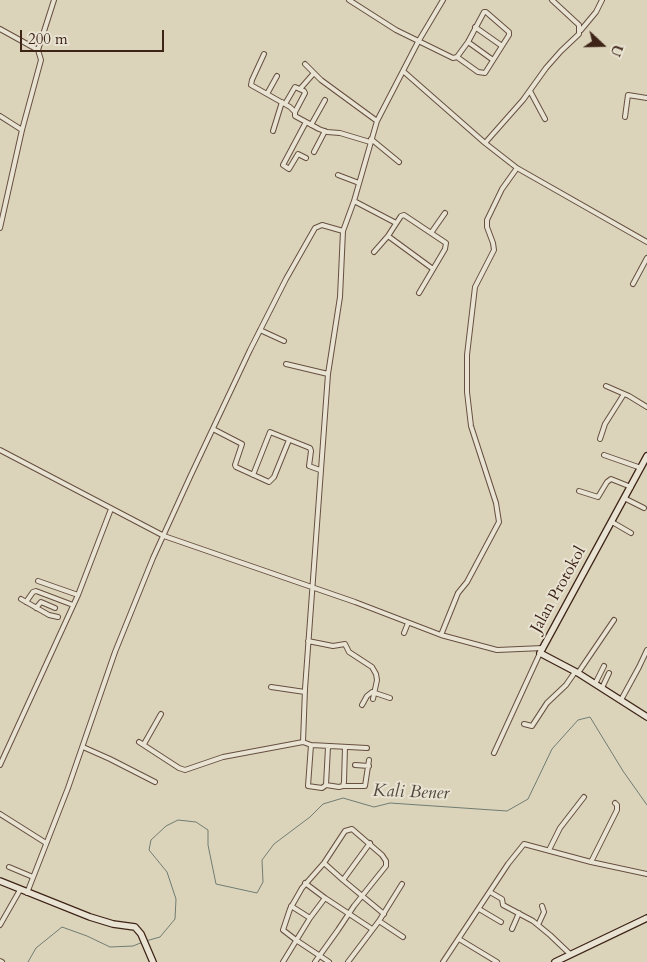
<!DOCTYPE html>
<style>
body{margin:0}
#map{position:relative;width:647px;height:962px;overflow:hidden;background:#dcd4ba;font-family:Cardo,serif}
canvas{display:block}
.north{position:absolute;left:577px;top:20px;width:50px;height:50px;-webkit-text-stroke:4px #e8e3d2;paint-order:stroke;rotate:111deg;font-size:14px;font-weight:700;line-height:20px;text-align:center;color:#3e2317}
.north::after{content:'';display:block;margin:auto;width:18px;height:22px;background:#3e2317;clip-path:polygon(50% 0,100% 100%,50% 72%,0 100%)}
.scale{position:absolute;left:20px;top:30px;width:144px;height:22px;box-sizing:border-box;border:2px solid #3e2317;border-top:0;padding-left:6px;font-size:15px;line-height:18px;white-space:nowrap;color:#3e2317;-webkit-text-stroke:4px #e8e3d2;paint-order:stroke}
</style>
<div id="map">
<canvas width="647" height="962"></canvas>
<div class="north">U</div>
<div class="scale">200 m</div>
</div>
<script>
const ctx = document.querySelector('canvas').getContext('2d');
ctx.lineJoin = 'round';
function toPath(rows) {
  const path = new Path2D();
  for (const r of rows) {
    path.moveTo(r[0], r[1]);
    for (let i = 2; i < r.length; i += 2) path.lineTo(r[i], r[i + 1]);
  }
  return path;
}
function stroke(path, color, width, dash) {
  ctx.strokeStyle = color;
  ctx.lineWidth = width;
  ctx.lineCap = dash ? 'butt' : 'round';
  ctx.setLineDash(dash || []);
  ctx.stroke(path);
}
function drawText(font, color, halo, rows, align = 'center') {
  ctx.font = font + ' Cardo,serif';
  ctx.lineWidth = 4;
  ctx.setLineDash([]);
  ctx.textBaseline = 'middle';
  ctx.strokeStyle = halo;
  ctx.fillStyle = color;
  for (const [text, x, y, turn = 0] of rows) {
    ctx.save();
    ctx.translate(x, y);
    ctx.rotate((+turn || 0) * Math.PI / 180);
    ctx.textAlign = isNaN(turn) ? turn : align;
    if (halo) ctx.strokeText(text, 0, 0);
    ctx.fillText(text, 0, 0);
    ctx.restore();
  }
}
stroke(toPath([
 [146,941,160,937,175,919,176,899,167,872,149,850,151,840,166,826,178,820,196,822,208,830,208,845,216,884,257,893,263,882,262,860,274,844,310,817,323,804,343,798,374,807,390,803,507,811,528,799,552,749,578,720,590,717,623,771,647,805],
 [28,962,36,948,62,927,87,936,110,947,133,946,143,942]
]), '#707c72', 1);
const street = toPath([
 [349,0,396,30,453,58,457,57,468,42,484,12,486,12,509,32,509,35,485,73,478,72,457,57],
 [475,27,502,46],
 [0,29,38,50],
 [581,30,596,12,602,0],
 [468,42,493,60],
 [264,54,252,80,251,85,290,107,295,112,295,116,319,129,327,132,340,133,370,142],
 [305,64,321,80,377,121],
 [403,71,485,143,517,168,647,242],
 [300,89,314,73],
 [530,91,545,119],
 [267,94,277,76],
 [285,104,295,87,304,91,305,93,295,112],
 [0,116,22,130],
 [625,117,628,95,647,98],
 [311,125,325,100],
 [273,131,282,102],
 [371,139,399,162],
 [485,143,523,100,546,68,561,51,579,34,579,25,552,0],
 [314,152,325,131],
 [306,158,298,154,289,169,283,165,306,122],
 [338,175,359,183],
 [354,201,396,223],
 [0,228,22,130,41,60,38,50,54,0],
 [431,233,445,213],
 [388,236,433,269],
 [374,252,388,236,401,216,404,215,446,243,445,249,419,293],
 [633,284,647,258],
 [260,330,284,341],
 [286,364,328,374],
 [606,386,629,396,647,407],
 [213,429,242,444,235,465,236,467,269,482,274,477,289,440],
 [600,439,605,424,624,394],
 [0,450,164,536,355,602,441,635,497,650,543,648],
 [604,455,641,468],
 [253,475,270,432,310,448,311,451,309,466,320,470],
 [579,491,598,497,607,482,611,479,631,487],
 [624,498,644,508],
 [612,522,631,533],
 [38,581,78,595],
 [21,599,49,615,58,617],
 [26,602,33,592,36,591,73,605],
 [36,608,41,602,55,608],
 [404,633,408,623],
 [441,635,458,593,467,582,499,522,496,503,471,426,467,392,467,355,475,287,494,250,493,243,487,227,487,220,502,189,517,168],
 [308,641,333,646,345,644,349,652,372,667,376,674,377,680,373,699],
 [578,673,614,620],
 [595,684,604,666],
 [271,687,305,692],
 [602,688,609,673],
 [621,700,639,667,647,650],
 [362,705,367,696,372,692,390,698],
 [524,724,532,726,547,703,566,685,575,672],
 [139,742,179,768,185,770,223,757,303,742,311,745,367,748],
 [303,742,305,689,328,374,340,297,343,231],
 [144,744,161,714],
 [311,745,308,786,322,788,326,785],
 [83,747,110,759,155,782],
 [328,747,326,785,339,787,343,786,344,782,345,747],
 [494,753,540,653],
 [0,765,78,595,111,509],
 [355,765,369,766],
 [343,786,365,786,369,760],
 [0,814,46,843],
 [370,843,343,880,384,914],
 [549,850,560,828,584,797],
 [591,862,617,810,617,805,615,803],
 [324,863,302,888,290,909,283,930,296,940,329,962],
 [9,867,33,877],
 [305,883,325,898],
 [490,892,502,899,503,905,533,921,550,935,570,954],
 [27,893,68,788,115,652,153,558,190,477,250,350,286,279,315,228,322,225,343,231,354,201,377,121,418,42,443,0],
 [291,906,310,918],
 [479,909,501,922],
 [379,921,402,884],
 [0,925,20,890],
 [538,925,544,912,542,906],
 [512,929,519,913],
 [459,939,497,962],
 [0,961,2,962],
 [283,962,310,918,325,898,372,929],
 [315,962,338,930,354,906,386,866,386,861,382,855,352,829,345,831,324,863,343,880],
 [348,962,379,921,403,937],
 [443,962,508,864,524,844,591,862,647,874]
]);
const secondary = toPath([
 [647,456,540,653,578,673,647,717],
 [0,881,90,917,113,924,135,927,141,934,153,962],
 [555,962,647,918]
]);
stroke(street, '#664f40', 6);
stroke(secondary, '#3e2317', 8);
stroke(street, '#e8e3d2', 4);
stroke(secondary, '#e8e3d2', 5.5);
drawText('16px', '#3e2317', '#e8e3d2', [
 ["Jalan Protokol",559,590,-61]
]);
drawText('italic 18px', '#53483d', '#e8e3d2', [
 ["Kali Bener",411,793,2]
]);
</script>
